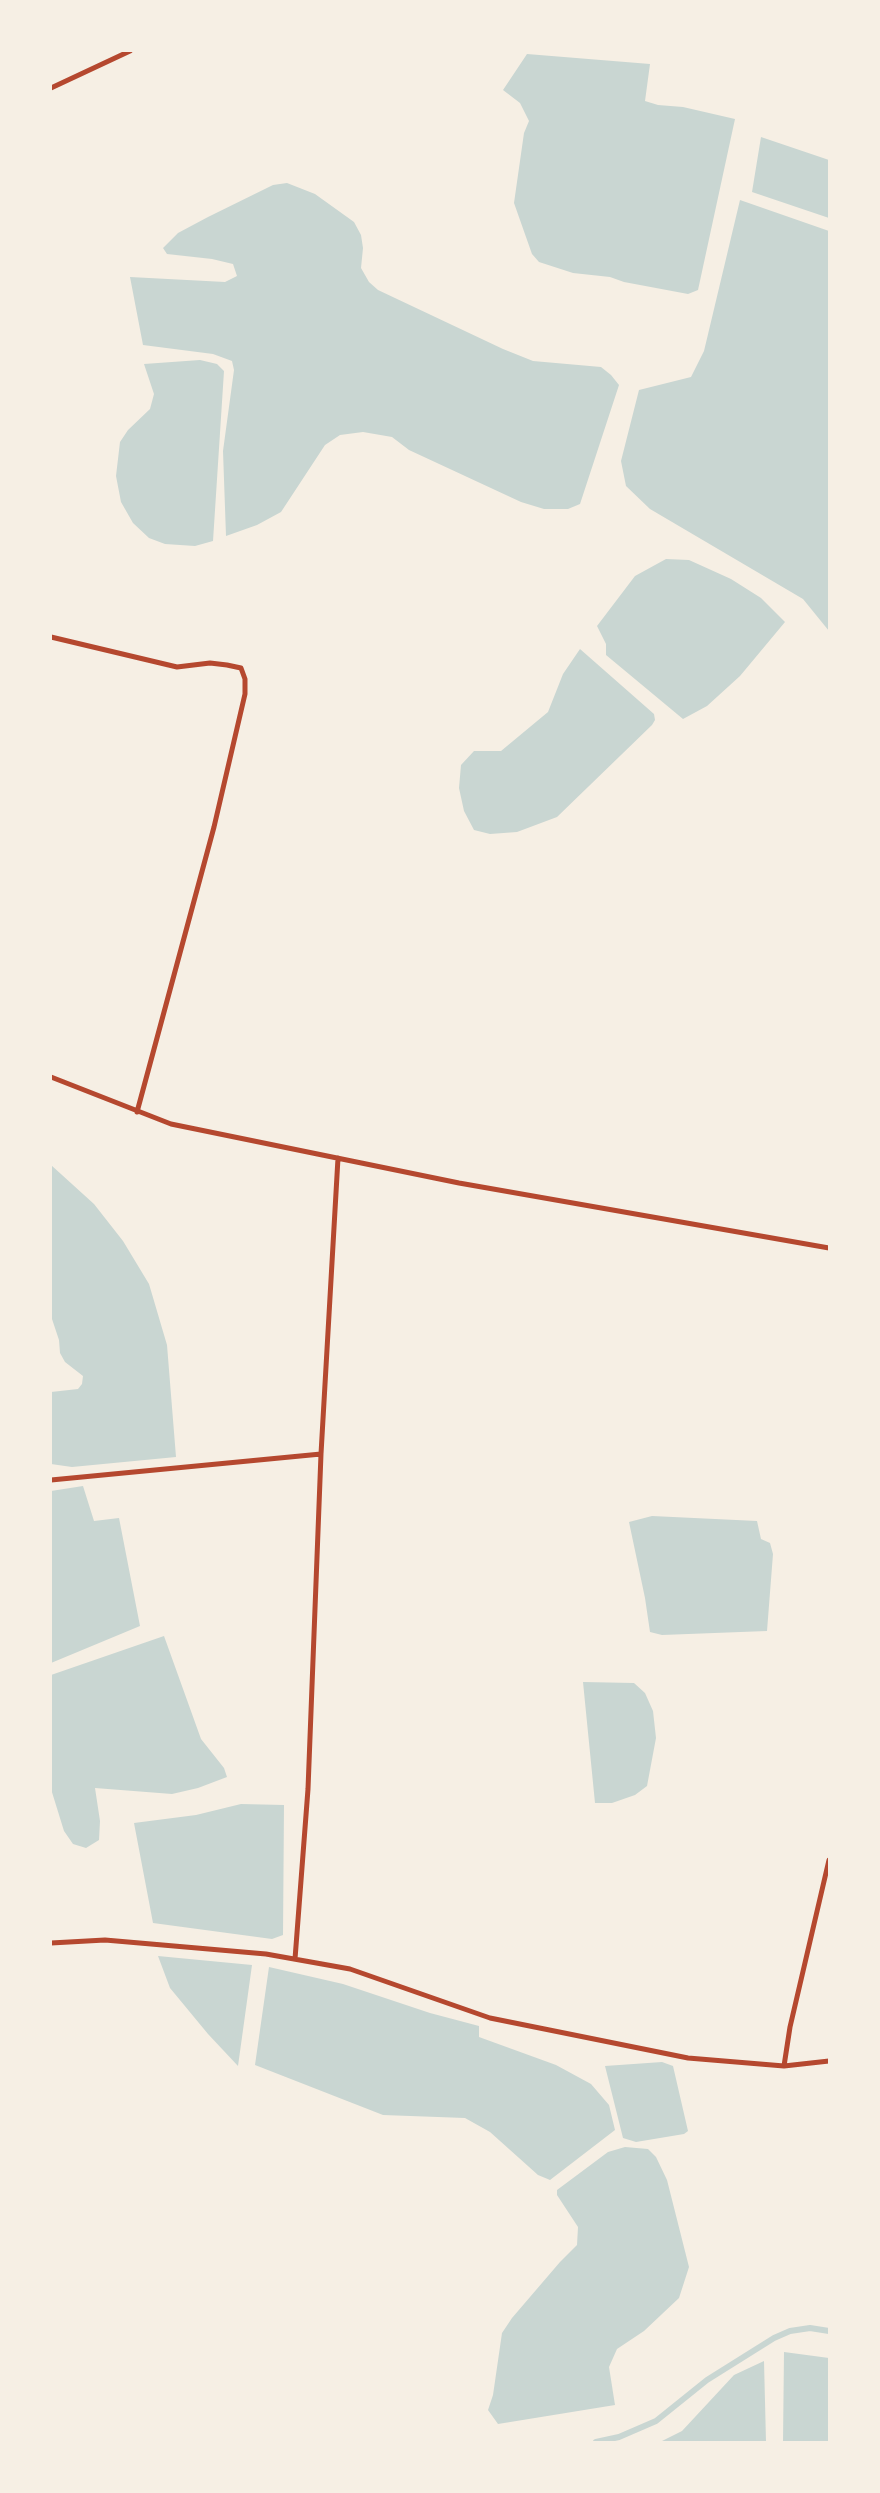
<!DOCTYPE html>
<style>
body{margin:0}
#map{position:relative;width:880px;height:2493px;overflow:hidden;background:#f6efe4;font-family:Ubuntu,sans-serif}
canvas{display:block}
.frame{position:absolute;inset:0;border:52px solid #f6efe4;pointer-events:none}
</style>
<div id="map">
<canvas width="880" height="2493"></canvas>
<div class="frame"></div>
</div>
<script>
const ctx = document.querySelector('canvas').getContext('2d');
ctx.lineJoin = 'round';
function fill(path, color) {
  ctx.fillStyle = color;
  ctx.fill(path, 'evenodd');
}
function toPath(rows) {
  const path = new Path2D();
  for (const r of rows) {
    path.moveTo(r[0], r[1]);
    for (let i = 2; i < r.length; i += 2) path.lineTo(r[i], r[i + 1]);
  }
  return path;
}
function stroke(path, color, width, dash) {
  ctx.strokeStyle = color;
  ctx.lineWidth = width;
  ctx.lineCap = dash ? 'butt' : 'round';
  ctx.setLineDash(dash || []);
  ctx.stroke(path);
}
fill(toPath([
 [527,54,650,64,645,101,658,105,683,107,735,119,698,290,688,294,624,282,610,277,573,273,539,262,532,254,514,203,524,133,529,121,520,103,503,90],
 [761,137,829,160,829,218,752,192],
 [287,183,315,194,354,222,361,235,363,248,361,268,369,282,378,290,503,349,533,361,601,367,611,375,619,385,580,504,568,509,544,509,521,502,409,450,392,437,363,432,340,435,325,445,281,512,257,525,226,536,223,451,234,370,232,361,213,354,143,345,130,277,225,282,237,276,233,264,212,259,167,254,163,248,178,233,208,217,273,185],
 [740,200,829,231,829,631,803,599,650,509,626,486,621,461,639,390,691,377,704,351],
 [200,360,217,364,224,371,213,541,195,546,165,544,149,538,133,523,121,502,116,476,120,442,128,430,150,409,154,394,144,364],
 [666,559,689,560,731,579,761,598,785,622,740,676,707,706,683,719,606,655,606,644,597,626,635,576],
 [580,649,654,714,655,720,652,725,557,817,517,832,490,834,474,830,464,811,459,788,461,765,474,751,501,751,548,712,563,674],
 [51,1165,94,1204,123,1241,149,1284,167,1345,176,1457,72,1467,51,1464,51,1392,78,1389,82,1384,83,1376,65,1362,60,1353,59,1340,51,1316],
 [83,1486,94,1521,119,1518,140,1626,51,1663,51,1491],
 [652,1516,757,1521,761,1539,770,1543,773,1554,767,1631,662,1635,650,1632,645,1598,629,1522],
 [164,1636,201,1739,224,1768,227,1777,198,1788,172,1794,95,1788,100,1821,99,1840,86,1848,73,1844,64,1831,51,1789,51,1675],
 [583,1682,634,1683,645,1693,653,1711,656,1738,647,1786,635,1795,612,1803,595,1803],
 [241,1804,284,1805,283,1935,272,1939,153,1923,134,1823,196,1815],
 [158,1956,252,1965,238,2066,208,2034,170,1988],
 [269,1967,343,1984,430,2013,479,2026,479,2037,556,2065,591,2084,609,2105,615,2130,550,2180,538,2175,490,2132,465,2118,383,2115,255,2065],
 [662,2062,673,2066,688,2131,684,2134,636,2142,623,2138,605,2066],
 [625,2147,648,2149,656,2157,667,2180,689,2267,679,2298,644,2331,617,2349,609,2367,615,2405,498,2424,488,2410,493,2395,502,2333,512,2318,560,2262,577,2245,578,2227,557,2195,557,2190,608,2152],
 [784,2352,829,2358,829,2442,783,2442],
 [764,2361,766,2442,660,2442,682,2431,734,2375]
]), '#c9d6d2');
stroke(toPath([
 [596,2442,619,2437,656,2421,707,2380,774,2338,790,2331,810,2328,829,2331]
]), '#c9d6d2', 6);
stroke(toPath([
 [51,88,130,51],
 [51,637,177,667,210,663,227,665,241,668,245,679,245,694,214,827,137,1112],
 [51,1077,171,1124,459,1183,829,1248],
 [51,1480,321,1454],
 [51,1943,105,1940,266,1954,350,1969,490,2018,688,2058,784,2066,829,2061],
 [295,1959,308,1789,321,1454,338,1158],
 [784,2066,790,2027,829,1860]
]), '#b5482f', 5);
</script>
